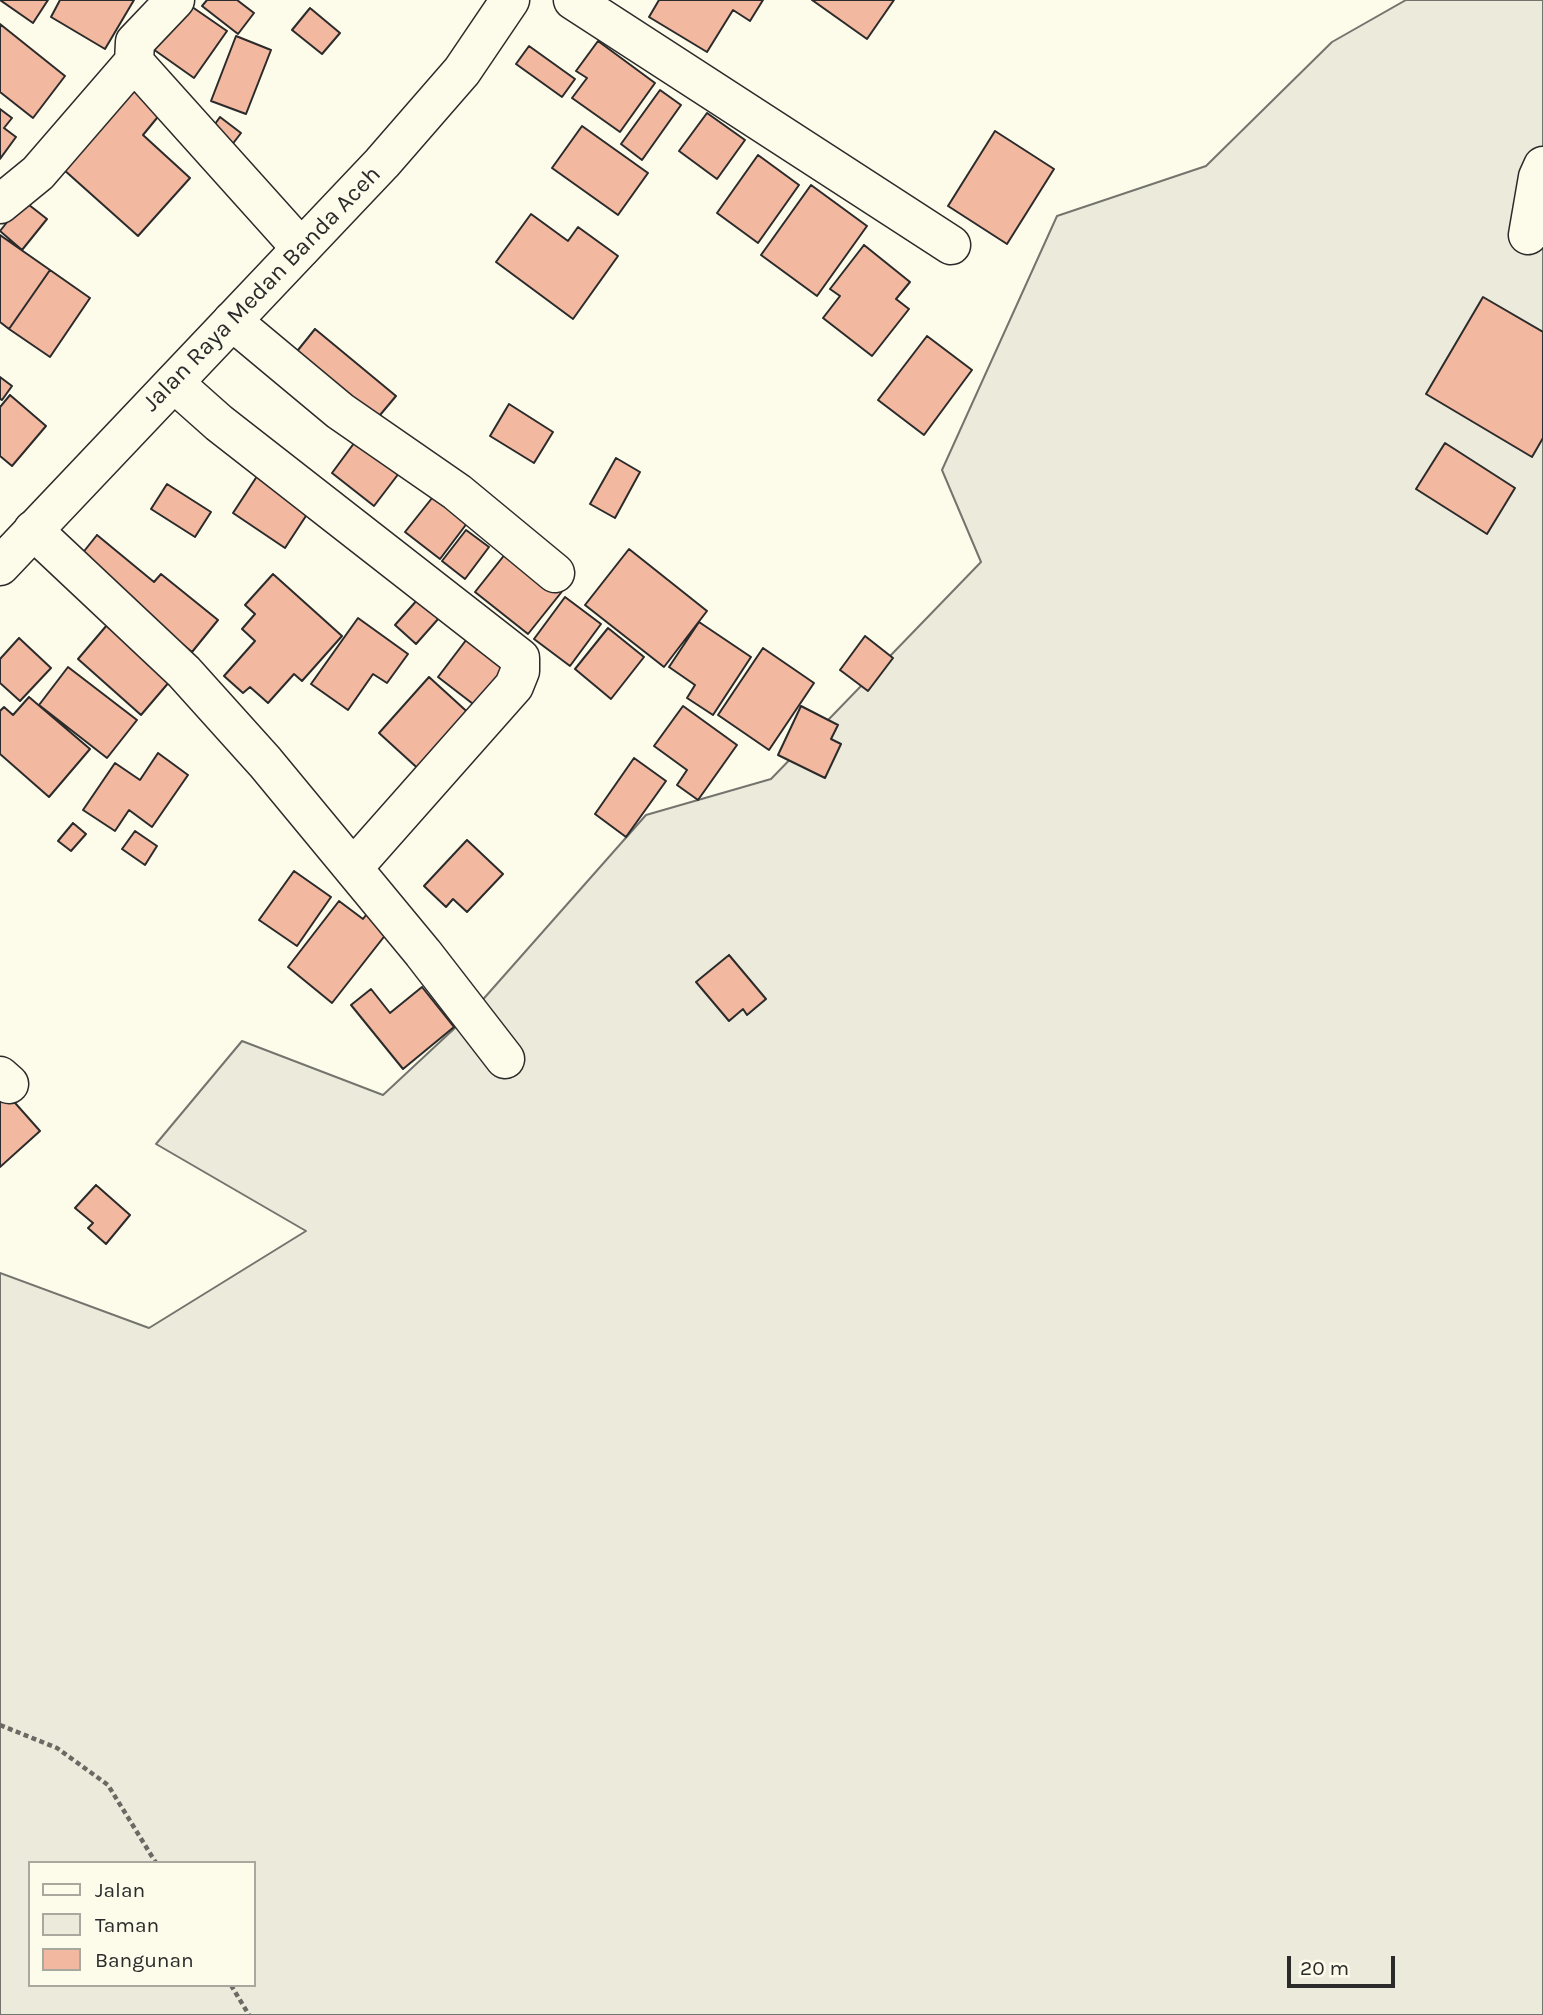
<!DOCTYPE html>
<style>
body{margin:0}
#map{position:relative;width:1543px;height:2015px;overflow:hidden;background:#fdfbea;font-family:Karla,sans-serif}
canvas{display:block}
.legend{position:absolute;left:28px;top:1861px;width:228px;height:126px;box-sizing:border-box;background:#fdfbea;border:2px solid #a9a89e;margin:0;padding:9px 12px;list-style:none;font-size:21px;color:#2b2b2b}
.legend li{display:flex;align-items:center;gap:14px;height:35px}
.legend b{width:35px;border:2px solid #a9a89e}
.scale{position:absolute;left:1287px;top:1956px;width:108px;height:32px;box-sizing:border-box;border:4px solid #2b2b2b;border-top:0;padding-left:9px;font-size:21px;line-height:24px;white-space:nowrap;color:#2b2b2b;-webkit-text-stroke:5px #fdfbea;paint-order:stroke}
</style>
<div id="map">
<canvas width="1543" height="2015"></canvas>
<ul class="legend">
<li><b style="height:9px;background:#fdfbea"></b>Jalan</li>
<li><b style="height:19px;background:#ecebdb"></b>Taman</li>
<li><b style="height:19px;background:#f2b8a0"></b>Bangunan</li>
</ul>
<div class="scale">20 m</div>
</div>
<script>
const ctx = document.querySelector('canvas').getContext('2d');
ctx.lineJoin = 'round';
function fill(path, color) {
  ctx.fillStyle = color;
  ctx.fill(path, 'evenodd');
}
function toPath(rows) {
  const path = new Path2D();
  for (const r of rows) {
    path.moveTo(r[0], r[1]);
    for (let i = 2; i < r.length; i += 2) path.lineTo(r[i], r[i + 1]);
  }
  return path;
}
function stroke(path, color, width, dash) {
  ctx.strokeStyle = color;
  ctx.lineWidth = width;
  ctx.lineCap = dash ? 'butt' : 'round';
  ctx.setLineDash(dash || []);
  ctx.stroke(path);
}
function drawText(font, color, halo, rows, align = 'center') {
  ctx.font = font + ' Karla,sans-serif';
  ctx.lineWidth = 5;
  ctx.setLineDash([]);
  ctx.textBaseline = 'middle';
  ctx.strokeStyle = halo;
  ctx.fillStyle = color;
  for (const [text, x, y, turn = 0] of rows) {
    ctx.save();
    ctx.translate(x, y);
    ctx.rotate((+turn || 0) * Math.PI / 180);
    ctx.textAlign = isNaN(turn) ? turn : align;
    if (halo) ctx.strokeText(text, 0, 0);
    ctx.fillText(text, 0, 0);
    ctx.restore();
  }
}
const green = toPath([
 [1406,0,1543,0,1543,2015,0,2015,0,1273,149,1328,306,1231,156,1144,242,1041,383,1095,471,1013,646,815,771,779,981,562,942,470,1057,216,1206,166,1332,42,1406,0],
 [30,1863,254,1863,254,1985,30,1985,30,1863]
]);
fill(green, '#ecebdb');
stroke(green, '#74746e', 2);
const building = toPath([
 [0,0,48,0,33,23,0,0],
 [60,0,134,0,105,49,51,17,60,0],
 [207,0,237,0,254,13,238,34,202,6,207,0],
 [659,0,763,0,750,21,733,10,707,52,649,17,659,0],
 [812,0,894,0,867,39,812,0],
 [185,2,227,31,194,78,153,49,185,2],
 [310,8,340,33,322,54,292,30,310,8],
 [0,24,65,76,33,118,0,92,0,24],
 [236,36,271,50,246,114,211,101,236,36],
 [598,41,655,83,620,132,572,98,587,78,576,71,598,41],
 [529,46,575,79,562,97,516,64,529,46],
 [134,89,161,113,143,135,190,178,138,236,63,169,134,89],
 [660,90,681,105,642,160,621,144,660,90],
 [0,109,12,118,4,128,16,137,0,159,0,109],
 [707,113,745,140,717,179,679,151,707,113],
 [220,117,241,133,225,154,205,138,220,117],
 [582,126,648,173,618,215,552,168,582,126],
 [995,131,1054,169,1007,244,948,206,995,131],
 [758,155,799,185,758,243,717,213,758,155],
 [811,185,867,226,817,296,761,255,811,185],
 [24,201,47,219,22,250,0,231,24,201],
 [531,214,568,241,578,227,618,256,573,319,496,262,531,214],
 [0,235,50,270,9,329,0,322,0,235],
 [864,245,910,282,896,299,909,309,872,356,823,318,840,296,830,289,864,245],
 [50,270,90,298,50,357,9,329,50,270],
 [1483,297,1543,332,1543,438,1532,457,1426,394,1483,297],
 [315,329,396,396,375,421,294,355,315,329],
 [927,336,972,370,924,435,878,400,927,336],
 [0,377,12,386,2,400,0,399,0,377],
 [10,395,46,426,12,466,0,456,0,407,10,395],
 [509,404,553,432,534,463,490,436,509,404],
 [363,431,406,464,374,506,332,473,363,431],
 [1445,443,1515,488,1487,534,1416,489,1445,443],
 [616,458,640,472,615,518,590,504,616,458],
 [265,464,317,499,285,548,233,513,265,464],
 [167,484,211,512,195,537,151,509,167,484],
 [440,488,474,514,440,559,405,532,440,488],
 [466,530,489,547,465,579,442,561,466,530],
 [97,535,154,582,161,574,218,620,192,652,77,560,97,535],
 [629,549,707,611,664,667,585,605,629,549],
 [506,553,564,589,528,634,475,592,506,553],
 [273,574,342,636,302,681,294,674,268,703,250,687,243,693,224,676,255,641,242,629,255,614,245,605,273,574],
 [565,597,601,624,570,666,534,639,565,597],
 [418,599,439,618,416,644,395,625,418,599],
 [113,618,176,674,141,715,78,659,113,618],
 [358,618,408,654,387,683,373,674,348,710,311,684,358,618],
 [699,622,751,657,713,715,687,698,695,685,669,667,699,622],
 [476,627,515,657,477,707,438,677,476,627],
 [608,628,644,657,611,699,575,669,608,628],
 [865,636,893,658,868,691,840,670,865,636],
 [19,638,51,668,20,701,0,683,0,659,19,638],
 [763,648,814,683,769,750,718,715,763,648],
 [68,667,137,720,107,758,39,705,68,667],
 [429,677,474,718,424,774,379,733,429,677],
 [29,697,90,749,49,797,0,754,0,711,4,707,13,715,29,697],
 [683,706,737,745,698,800,677,785,687,770,654,746,683,706],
 [801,706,838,725,831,739,841,744,825,778,778,755,801,706],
 [158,753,188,775,152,827,129,810,115,831,83,810,115,763,140,780,158,753],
 [634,758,666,781,626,837,595,814,634,758],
 [73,823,86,834,71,851,58,841,73,823],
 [135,831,157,846,145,865,122,849,135,831],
 [467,840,503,874,467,912,453,899,446,907,424,886,467,840],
 [294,871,331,897,297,946,259,920,294,871],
 [339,901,363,919,372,907,394,924,332,1003,288,967,339,901],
 [729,955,766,999,747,1015,743,1009,729,1021,696,982,729,955],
 [422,987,454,1027,403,1069,351,1005,371,989,390,1013,422,987],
 [0,1086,40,1131,0,1167,0,1086],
 [96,1185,130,1215,106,1244,88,1228,93,1223,75,1208,96,1185]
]);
fill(building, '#f2b8a0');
stroke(building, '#2b2b2b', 2);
const minor = toPath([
 [175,0,135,42,134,62,301,248],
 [573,0,951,245],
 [0,204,38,173,134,62],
 [1528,235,1538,177,1543,166],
 [232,321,340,411,457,492,555,573],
 [174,383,219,423,520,658,520,671,514,686,353,868],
 [33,530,184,672,265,762,423,953,505,1059],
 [0,1076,9,1084]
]);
const highway = toPath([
 [0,566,382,163,462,71,510,0]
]);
stroke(minor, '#2b2b2b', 41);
stroke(highway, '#2b2b2b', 41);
stroke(toPath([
 [0,1725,57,1748,108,1785,156,1863],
 [231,1985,249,2015]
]), '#6a6964', 4.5, [5, 3.5]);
stroke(minor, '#fdfbea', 38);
stroke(highway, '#fdfbea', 38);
drawText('24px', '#2b2b2b', '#fdfbea', [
 ["Jalan Raya Medan Banda Aceh",262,289,-46]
]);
</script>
